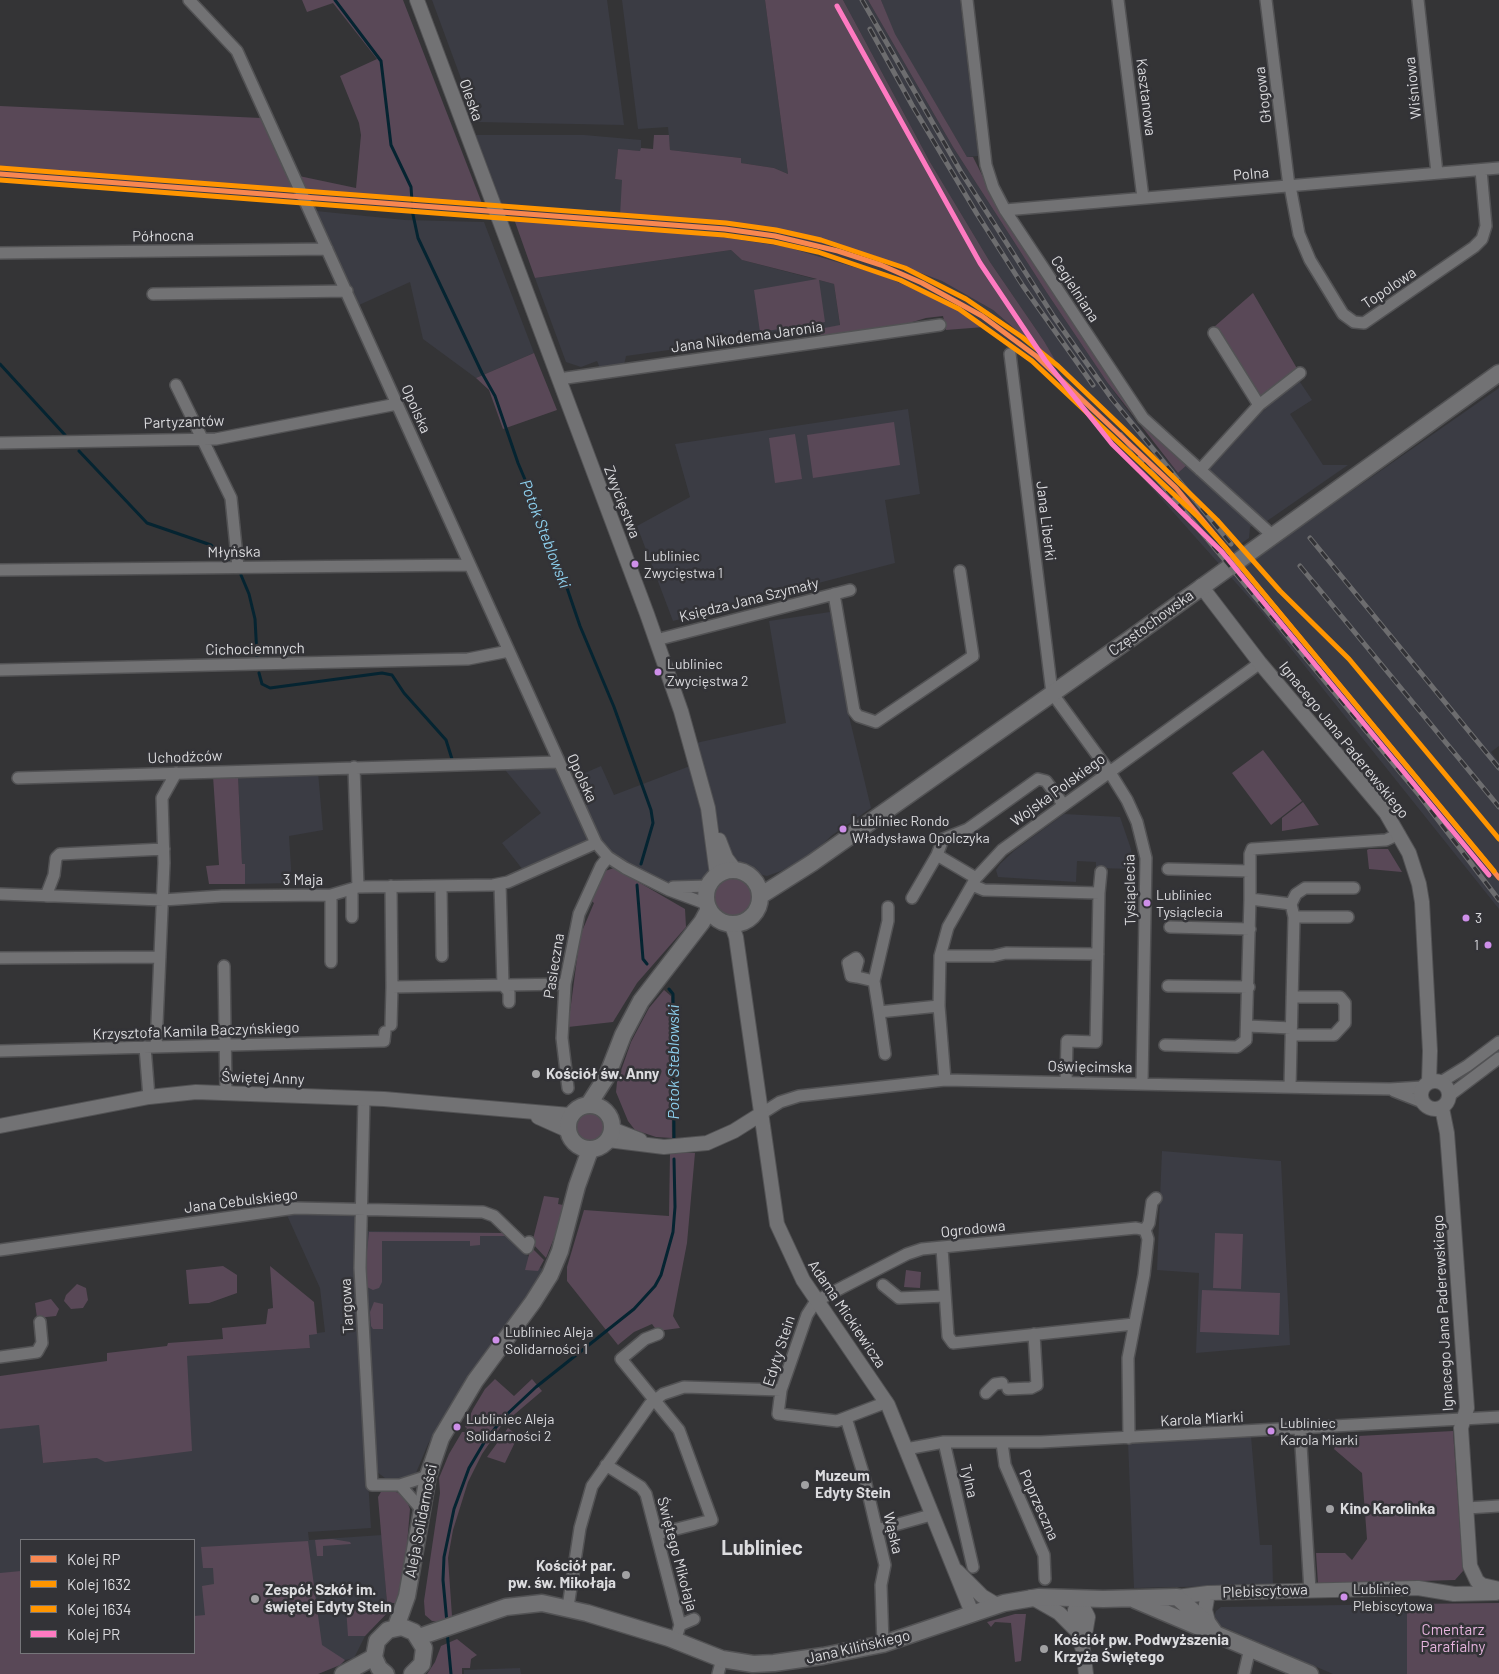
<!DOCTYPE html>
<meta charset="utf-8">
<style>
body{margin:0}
#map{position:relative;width:1499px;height:1674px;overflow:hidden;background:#343436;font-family:Barlow,sans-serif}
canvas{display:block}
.legend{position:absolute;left:20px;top:1539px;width:175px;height:115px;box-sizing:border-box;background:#333337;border:1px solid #76767a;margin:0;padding:6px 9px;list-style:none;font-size:15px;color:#dbdbde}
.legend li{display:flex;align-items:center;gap:10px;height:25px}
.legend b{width:25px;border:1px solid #76767a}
</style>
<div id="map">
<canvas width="1499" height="1674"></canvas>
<ul class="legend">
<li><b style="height:6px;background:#f88751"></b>Kolej RP</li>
<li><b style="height:6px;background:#ff9500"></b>Kolej 1632</li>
<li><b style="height:6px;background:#ff9500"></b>Kolej 1634</li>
<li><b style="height:6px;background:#fe7ac1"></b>Kolej PR</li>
</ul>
</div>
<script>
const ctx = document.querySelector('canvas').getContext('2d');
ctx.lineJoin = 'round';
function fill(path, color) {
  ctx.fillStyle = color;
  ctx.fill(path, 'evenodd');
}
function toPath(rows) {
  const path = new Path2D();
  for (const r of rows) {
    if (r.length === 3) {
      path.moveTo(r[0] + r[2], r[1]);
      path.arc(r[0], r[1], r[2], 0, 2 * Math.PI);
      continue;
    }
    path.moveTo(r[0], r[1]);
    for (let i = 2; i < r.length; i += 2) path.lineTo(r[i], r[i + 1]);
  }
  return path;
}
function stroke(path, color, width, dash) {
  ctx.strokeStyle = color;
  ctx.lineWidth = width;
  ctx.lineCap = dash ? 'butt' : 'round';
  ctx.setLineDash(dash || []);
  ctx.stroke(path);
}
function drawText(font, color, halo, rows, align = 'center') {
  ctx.font = font + ' Barlow,sans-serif';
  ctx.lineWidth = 5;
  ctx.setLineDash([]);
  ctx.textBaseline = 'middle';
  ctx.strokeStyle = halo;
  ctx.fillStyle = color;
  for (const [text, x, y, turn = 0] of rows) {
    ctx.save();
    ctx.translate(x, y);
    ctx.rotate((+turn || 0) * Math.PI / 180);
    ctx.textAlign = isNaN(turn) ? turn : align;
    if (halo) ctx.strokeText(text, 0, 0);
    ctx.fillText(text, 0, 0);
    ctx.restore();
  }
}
fill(toPath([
 [432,0,607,0,624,125,477,122],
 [622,0,765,0,788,174,774,168,741,163,741,158,670,150,668,127,638,129],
 [843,0,868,0,953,147,1047,293,1107,382,1147,437,1178,473,1188,464,1254,525,1250,527,1249,538,1239,545,1253,560,1499,388,1499,746,1491,752,1499,762,1499,909,1260,610,1125,458,1058,385,963,311,884,276,787,247,696,233,0,180,0,169,501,208,475,135,584,135,641,140,641,151,618,150,615,179,622,180,697,221,752,227,791,234,875,256,942,281,993,310,1057,366,1044,341,990,262,930,162],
 [881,0,960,0,978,156,967,157,894,34],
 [316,211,405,220,484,222,534,353,476,378,423,339,410,282,359,305],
 [731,250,742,260,834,284,840,326,626,356,624,365,600,368,597,361,581,367,566,362,535,278],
 [1298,379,1312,400,1290,414,1323,465,1348,465,1267,521,1264,520,1209,470,1261,413],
 [908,409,920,494,885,500,895,563,673,621,637,526,690,497,675,444],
 [830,612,848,712,871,808,831,836,813,854,781,871,767,876,741,870,725,852,696,743,786,723,769,621],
 [501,765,555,765,588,839,523,870,502,843,541,813],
 [601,766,614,795,690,766,708,833,712,868,709,878,701,885,676,885,658,880,621,862,601,843,571,779],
 [318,772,323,830,289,836,292,883,245,884,245,864,242,864,238,775],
 [1064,814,1120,817,1131,849,1134,869,1096,868,1096,862,1077,861,1076,882,998,877,996,870,1000,864,1015,850],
 [1162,1151,1281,1161,1290,1345,1196,1353,1199,1273,1157,1270],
 [286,1213,356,1215,356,1283,371,1528,308,1532,309,1540,382,1535,387,1606,390,1610,365,1636,354,1658,345,1660,340,1665,318,1674,0,1674,0,1429,39,1424,43,1463,97,1458,187,1356,310,1348,309,1334,325,1332,320,1288],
 [21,1540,194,1540,194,1653,21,1653],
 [366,1231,507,1233,537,1266,546,1271,444,1417,428,1444,416,1473,402,1479,385,1478,377,1472,369,1318,364,1280],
 [1251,1436,1260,1545,1272,1545,1273,1585,1134,1588,1128,1442],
 [1407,1604,1407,1674,1333,1674,1219,1625,1214,1617,1216,1611,1221,1607],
 [520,1668,521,1674,464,1674,464,1670]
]), '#3b3c44');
fill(toPath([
 [302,0,403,0,483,206,306,192,299,176,356,188,361,135,359,123,340,76,377,59,333,3,307,12],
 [765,0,843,0,930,162,990,262,1044,341,1059,367,993,310,942,281,875,256,752,227,620,216,622,180,615,179,618,149,640,151,641,148,653,149,654,135,669,135,670,150,741,158,741,163,774,168,788,174],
 [868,0,881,0,895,34,967,157,973,157,991,193,1120,393,1188,464,1178,473,1107,382,1047,293,953,147],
 [0,106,261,118,295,191,0,169],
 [514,219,696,233,787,247,884,276,963,311,984,327,946,330,943,316,926,318,899,326,821,337,819,329,840,325,834,284,819,280,825,322,760,332,754,290,817,279,742,260,731,250,535,278],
 [1253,293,1302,377,1265,409,1214,327],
 [534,353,557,410,503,429,489,390,476,378],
 [894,422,900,465,813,478,807,435],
 [795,434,802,479,775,483,769,438],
 [1263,750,1302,801,1271,825,1232,773],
 [238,775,242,864,245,864,245,884,209,884,206,866,219,865,213,776],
 [1303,802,1319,825,1282,831,1282,818],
 [1369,849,1388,849,1402,872,1369,869,1367,850],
 [614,868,685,909,686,927,637,983,613,1022,568,1027,580,936,594,903,590,900,605,871],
 [733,896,20],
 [664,990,671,996,672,1138,656,1137,635,1130,628,1121,616,1092,617,1082,631,1042,649,1008],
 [590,1128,15],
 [670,1153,695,1153,687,1243,673,1316,680,1328,657,1331,652,1324,634,1332,618,1345,567,1281,567,1267,584,1210,669,1216],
 [544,1196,559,1198,558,1204,563,1205,558,1228,546,1258,532,1243],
 [369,1232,504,1233,505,1236,480,1236,480,1245,470,1246,470,1241,382,1241,382,1282,379,1288,373,1290,365,1286,364,1280],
 [1215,1233,1243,1234,1241,1289,1213,1288],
 [531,1247,544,1260,538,1271,525,1270],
 [223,1266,237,1275,237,1293,209,1303,189,1304,186,1270],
 [270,1266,314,1302,317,1334,309,1335,310,1348,187,1356,192,1451,105,1462,97,1458,43,1463,39,1425,0,1429,0,1376,107,1361,107,1353,167,1346,168,1343,223,1339,222,1328,266,1324,268,1309,273,1308],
 [906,1270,921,1272,920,1288,904,1287],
 [77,1284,86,1288,88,1300,83,1308,71,1309,64,1301,66,1295],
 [1202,1290,1280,1293,1279,1335,1200,1332],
 [51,1299,59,1309,56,1316,37,1318,35,1303],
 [374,1302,383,1304,383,1329,373,1329,371,1326,370,1312],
 [495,1379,514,1396,532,1379,542,1391,502,1425,482,1454,468,1482,453,1530,448,1558,452,1616,439,1622,432,1621,425,1615,424,1601,440,1493,439,1478,449,1454,462,1432,465,1432,467,1428,465,1427,473,1409,485,1389],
 [508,1428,518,1436,505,1463,487,1457],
 [1453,1431,1463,1571,1455,1580,1318,1584,1316,1553,1345,1553,1352,1560,1367,1539,1362,1473,1334,1449,1339,1437],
 [382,1490,390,1490,399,1493,406,1499,410,1509,405,1568,399,1603,387,1603,378,1497],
 [332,1539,350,1542,351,1544,323,1546,323,1556,317,1556,315,1540],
 [308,1541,322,1645,345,1660,340,1665,318,1674,0,1674,0,1573,21,1571,21,1653,194,1653,194,1616,205,1615,202,1586,214,1584,213,1568,203,1568,201,1547],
 [1499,1603,1499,1674,1407,1674,1407,1604],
 [346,1607,388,1607,390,1610,365,1636,348,1636],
 [1015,1614,1026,1614,1021,1661,1015,1662,1011,1623,995,1622,991,1627,987,1622],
 [457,1639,477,1655,471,1659,470,1668,462,1668,462,1674,427,1674,435,1662,441,1646]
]), '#594857');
stroke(toPath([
 [335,0,381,61,391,145,411,187,412,201],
 [412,210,418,238,482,373,495,396,518,463,551,541,580,626,614,707,651,810,653,823,641,864],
 [0,364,65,435],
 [79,451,147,523,211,545,228,561],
 [241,575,249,594,255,619,257,656],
 [259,673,262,684,270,688,382,673,392,675,404,693,446,740,452,759],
 [637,885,643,959,647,964],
 [669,989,673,994,674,1138],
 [447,1623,443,1580,444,1557,454,1509,469,1468,485,1441,504,1417,536,1387,634,1309,655,1286,661,1275,673,1232,675,1207,674,1159],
 [447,1631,451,1674]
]), '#052431', 3);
const minor = toPath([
 [189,0,237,51,596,843,608,857,625,868,669,890,707,904],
 [967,0,986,165,993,187,1005,210,1143,418,1272,535],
 [1118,0,1143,198],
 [1266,0,1289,186],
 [1418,0,1437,173],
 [1290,186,1299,234,1310,260,1343,314,1354,322,1364,323,1474,247,1482,239,1486,226,1481,170],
 [1005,210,1499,168],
 [0,253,327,249],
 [153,294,347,291],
 [1010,354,1052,693,1109,771,1127,800,1137,822,1146,858,1142,1083],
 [559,379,940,325],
 [176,385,231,498,238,567],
 [1259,405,1300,373],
 [0,443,216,439,397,404],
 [1200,470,1259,405,1214,333],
 [0,570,468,565],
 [834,594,854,711,858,716,876,722,973,656,960,571],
 [656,640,850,590],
 [0,670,468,659,509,651],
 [354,767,358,887],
 [18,778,558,762],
 [1168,869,1250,871],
 [976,878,937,855,943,839,968,829,1038,779,1046,781,1063,804],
 [500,884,503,985,509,992,509,1002],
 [972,885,984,890,1099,893,1096,1042,1067,1041,1066,1082],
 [391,886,392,987,565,984],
 [441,886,442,956],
 [673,887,709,886],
 [352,889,352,917],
 [1099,893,1101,872],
 [0,894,163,900,222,896,331,895,358,887,493,885,508,882,596,843],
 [331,895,331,962],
 [46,896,54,875,56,858,60,854,164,849],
 [912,898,937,855],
 [1291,904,1250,899,1250,854,1252,849,1386,840,1399,834],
 [1291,904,1296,894,1305,888,1354,888],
 [888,907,888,921,874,981,879,1012,939,1006],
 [1294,917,1348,917],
 [1170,927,1250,929],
 [940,956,993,956,1006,953,1098,954],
 [0,958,160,957],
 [224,966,226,1093],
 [857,977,851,976,848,963,856,958,858,961,855,972,857,977,874,981],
 [1168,986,1249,987],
 [879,1012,885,1054],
 [391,1025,392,987],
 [1248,1026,1291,1028],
 [1291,1035,1334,1035,1345,1023,1345,1003,1340,997,1292,997],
 [1165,1045,1237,1047,1246,1040,1250,899],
 [156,1046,164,863,162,798,176,773],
 [145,1047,149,1097],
 [0,1051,384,1041,385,1032],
 [945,1080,939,1006,940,956,948,927,976,878,1002,850,1260,663],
 [1441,1082,1467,1066,1499,1042],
 [1290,1087,1294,917,1291,904],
 [568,1088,562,1038,565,984,579,914,601,866,608,857],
 [1394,1091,1422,1102],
 [1450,1095,1499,1058],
 [364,1098,360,1268,372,1485,400,1485,428,1476],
 [761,1114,780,1102,799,1096,945,1080,1325,1088,1390,1089,1423,1087],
 [1145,1230,1149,1223,1152,1202,1156,1198],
 [942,1248,948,1336,953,1343,1134,1324],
 [0,1250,295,1208,483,1212,494,1216,527,1248,529,1242],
 [883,1285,899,1298,945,1296],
 [0,1357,37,1352,42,1343,40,1322],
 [1008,1389,1031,1388,1037,1385,1034,1334],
 [986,1393,995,1384,1002,1383],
 [887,1402,837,1421,778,1414,781,1390,807,1315,816,1301,907,1254,922,1249,1136,1228,1145,1230],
 [846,1418,864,1476,885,1565,881,1585,883,1644],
 [1300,1429,1310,1590],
 [1129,1438,1128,1358,1144,1275,1148,1239,1145,1230],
 [944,1442,973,1567],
 [1002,1443,1005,1465,1044,1555,1045,1579],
 [906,1449,944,1442,1041,1442,1499,1417],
 [606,1465,641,1487,646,1494,680,1625,675,1641],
 [400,1485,421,1509],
 [1467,1508,1499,1506],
 [877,1530,931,1515],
 [657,1534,712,1520,679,1430,621,1359,645,1339,658,1334],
 [568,1607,580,1528,592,1486,650,1404,663,1394,684,1387,781,1390],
 [680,1625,694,1619],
 [718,1674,722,1659],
 [1244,1674,1250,1648]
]);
const tertiary = toPath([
 [417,0,647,614,681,711,708,808,717,875],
 [1201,586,1260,663,1386,813,1409,853,1419,884,1422,902,1430,1051,1429,1082],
 [719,840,726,858,735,870],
 [731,923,736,937,777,1224,803,1280,888,1405,972,1613],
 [1435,1095,14],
 [1442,1108,1447,1133,1451,1185,1467,1408,1461,1428,1470,1566,1477,1581,1482,1585,1499,1589],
 [538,1117,567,1130],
 [0,1126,149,1097,196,1092,384,1099,570,1115],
 [612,1129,640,1140],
 [608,1140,664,1147,707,1143,734,1131,761,1114],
 [957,1571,982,1596,997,1605],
 [1208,1593,1205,1610,1209,1625],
 [1031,1597,1059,1613,1075,1629],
 [1177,1597,1208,1593,1418,1588,1454,1594,1496,1593],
 [1079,1599,1075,1610,1074,1622,1083,1650,1086,1674],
 [1079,1599,1088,1617,1083,1646]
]);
const secondary = toPath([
 [733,897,27],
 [760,896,812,863,1127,641,1499,373],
 [589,1104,607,1076,623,1035,641,1001,702,922,709,909],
 [590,1127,22],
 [1135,1600,1310,1674],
 [396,1627,407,1596,428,1476,441,1438,475,1381,533,1302,550,1275,560,1251,577,1186,590,1150],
 [419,1637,506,1607,542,1603,587,1613,669,1638,722,1659,753,1664,774,1663,823,1656,883,1644,1004,1603,1039,1597,1103,1599,1177,1597,1209,1625,1214,1632],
 [343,1674,374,1657],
 [386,1674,379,1668,374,1657,377,1641,388,1630,402,1627,414,1632,424,1648,422,1664,412,1674]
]);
stroke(minor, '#525254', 14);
stroke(tertiary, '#525254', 16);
stroke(secondary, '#525254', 19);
stroke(minor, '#727274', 11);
stroke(tertiary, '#727274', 14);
stroke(secondary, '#727274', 16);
const rail = toPath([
 [862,0,961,172,1054,317,1112,399,1231,544],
 [870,29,912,105,977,214,1023,286,1093,385],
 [1121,435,1419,795,1499,900],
 [1310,538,1499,768],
 [1300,566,1499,807]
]);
stroke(rail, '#6d6d6f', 5);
stroke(rail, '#333337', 3, [9]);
stroke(toPath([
 [0,174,725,229,775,236,838,251,881,265,922,283,982,316,1036,356,1176,488,1499,878]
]), '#f88751', 5);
stroke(toPath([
 [0,180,724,235,774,242,818,252,900,280,959,309,1032,361,1198,517,1226,548,1494,871]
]), '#ff9500', 5);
stroke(toPath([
 [0,168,726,223,776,230,821,240,905,268,966,299,1022,337,1058,366,1125,430,1217,520,1280,591,1349,659,1499,839]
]), '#ff9500', 5);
stroke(toPath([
 [837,6,980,263,1045,360,1112,444,1222,552,1489,875]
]), '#fe7ac1', 5);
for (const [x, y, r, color] of [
 [635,564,4.5,"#ce8fe9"],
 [658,672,4.5,"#ce8fe9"],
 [843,829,4.5,"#ce8fe9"],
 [1147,903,4.5,"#ce8fe9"],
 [1466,918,4.5,"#ce8fe9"],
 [1488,945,4.5,"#ce8fe9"],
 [536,1074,5,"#a1a1a3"],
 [496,1340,4.5,"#ce8fe9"],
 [457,1427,4.5,"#ce8fe9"],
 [1271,1431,4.5,"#ce8fe9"],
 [805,1485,5,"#a1a1a3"],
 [1330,1509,5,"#a1a1a3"],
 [626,1575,5,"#a1a1a3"],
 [1344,1597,4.5,"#ce8fe9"],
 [255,1599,5,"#a1a1a3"],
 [1044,1649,5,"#a1a1a3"]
]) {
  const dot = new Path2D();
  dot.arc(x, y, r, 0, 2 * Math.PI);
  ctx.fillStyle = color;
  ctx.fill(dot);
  stroke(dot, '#333337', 2);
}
drawText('14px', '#dbdbde', '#333337', [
 ["Lubliniec",644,556],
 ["Zwycięstwa 1",644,573],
 ["Lubliniec",667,664],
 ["Zwycięstwa 2",667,681],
 ["Lubliniec Rondo",852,821],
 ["Władysława Opolczyka",852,838],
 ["Lubliniec",1156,895],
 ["Tysiąclecia",1156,912],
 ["3",1475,918],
 ["1",1479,945,"right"],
 ["Lubliniec Aleja",505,1332],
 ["Solidarności 1",505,1349],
 ["Lubliniec Aleja",466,1419],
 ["Solidarności 2",466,1436],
 ["Lubliniec",1280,1423],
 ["Karola Miarki",1280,1440],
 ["Lubliniec",1353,1589],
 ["Plebiscytowa",1353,1606]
], 'left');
drawText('15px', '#dbdbde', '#333337', [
 ["Wiśniowa",1413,88,-96],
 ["Głogowa",1263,95,-97],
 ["Kasztanowa",1146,97,83],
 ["Oleska",471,100,70],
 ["Polna",1251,174,-5],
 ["Północna",163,236,-1],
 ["Topolowa",1389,288,-34],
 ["Cegielniana",1075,289,57],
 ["Jana Nikodema Jaronia",747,337,-8],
 ["Opolska",416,409,66],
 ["Partyzantów",184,422,-2],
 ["Zwycięstwa",622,502,69],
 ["Jana Liberki",1046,521,83],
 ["Młyńska",234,552,-1],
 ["Księdza Jana Szymały",749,600,-14],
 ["Częstochowska",1151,623,-36],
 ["Cichociemnych",255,649,-1],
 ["Ignacego Jana Paderewskiego",1344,740,51],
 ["Uchodźców",185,757,-2],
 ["Opolska",582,778,65],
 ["Wojska Polskiego",1058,790,-36],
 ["3 Maja",303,880],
 ["Tysiąclecia",1130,890,-91],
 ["Pasieczna",554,966,-81],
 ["Krzysztofa Kamila Baczyńskiego",196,1031,-2],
 ["Oświęcimska",1090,1067,1],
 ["Świętej Anny",263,1078,2],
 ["Jana Cebulskiego",241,1201,-7],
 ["Ogrodowa",973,1229,-6],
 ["Targowa",347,1306,-93],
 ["Ignacego Jana Paderewskiego",1443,1313,-93],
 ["Adama Mickiewicza",847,1314,56],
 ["Edyty Stein",779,1351,-72],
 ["Karola Miarki",1202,1419,-3],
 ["Tylna",969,1481,77],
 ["Poprzeczna",1039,1505,66],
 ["Aleja Solidarności",421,1521,-79],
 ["Wąska",893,1533,77],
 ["Świętego Mikołaja",677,1554,75],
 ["Plebiscytowa",1265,1591,-2],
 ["Jana Kilińskiego",858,1647,-13]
]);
drawText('bold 15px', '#dbdbde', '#333337', [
 ["Kościół św. Anny",546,1074],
 ["Muzeum",815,1476],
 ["Edyty Stein",815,1493],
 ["Kino Karolinka",1340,1509],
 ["Kościół par.",616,1566,"right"],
 ["pw. św. Mikołaja",616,1583,"right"],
 ["Zespół Szkół im.",265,1590],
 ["świętej Edyty Stein",265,1607],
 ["Kościół pw. Podwyższenia",1054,1640],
 ["Krzyża Świętego",1054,1657]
], 'left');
drawText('15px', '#e6b4de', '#333337', [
 ["Cmentarz",1453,1630],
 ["Parafialny",1453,1647]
]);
drawText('italic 16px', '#8dcfed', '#333337', [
 ["Potok Steblowski",545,534,69],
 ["Potok Steblowski",674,1062,-90]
]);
drawText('bold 20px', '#dbdbde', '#333337', [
 ["Lubliniec",762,1548]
]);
</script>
